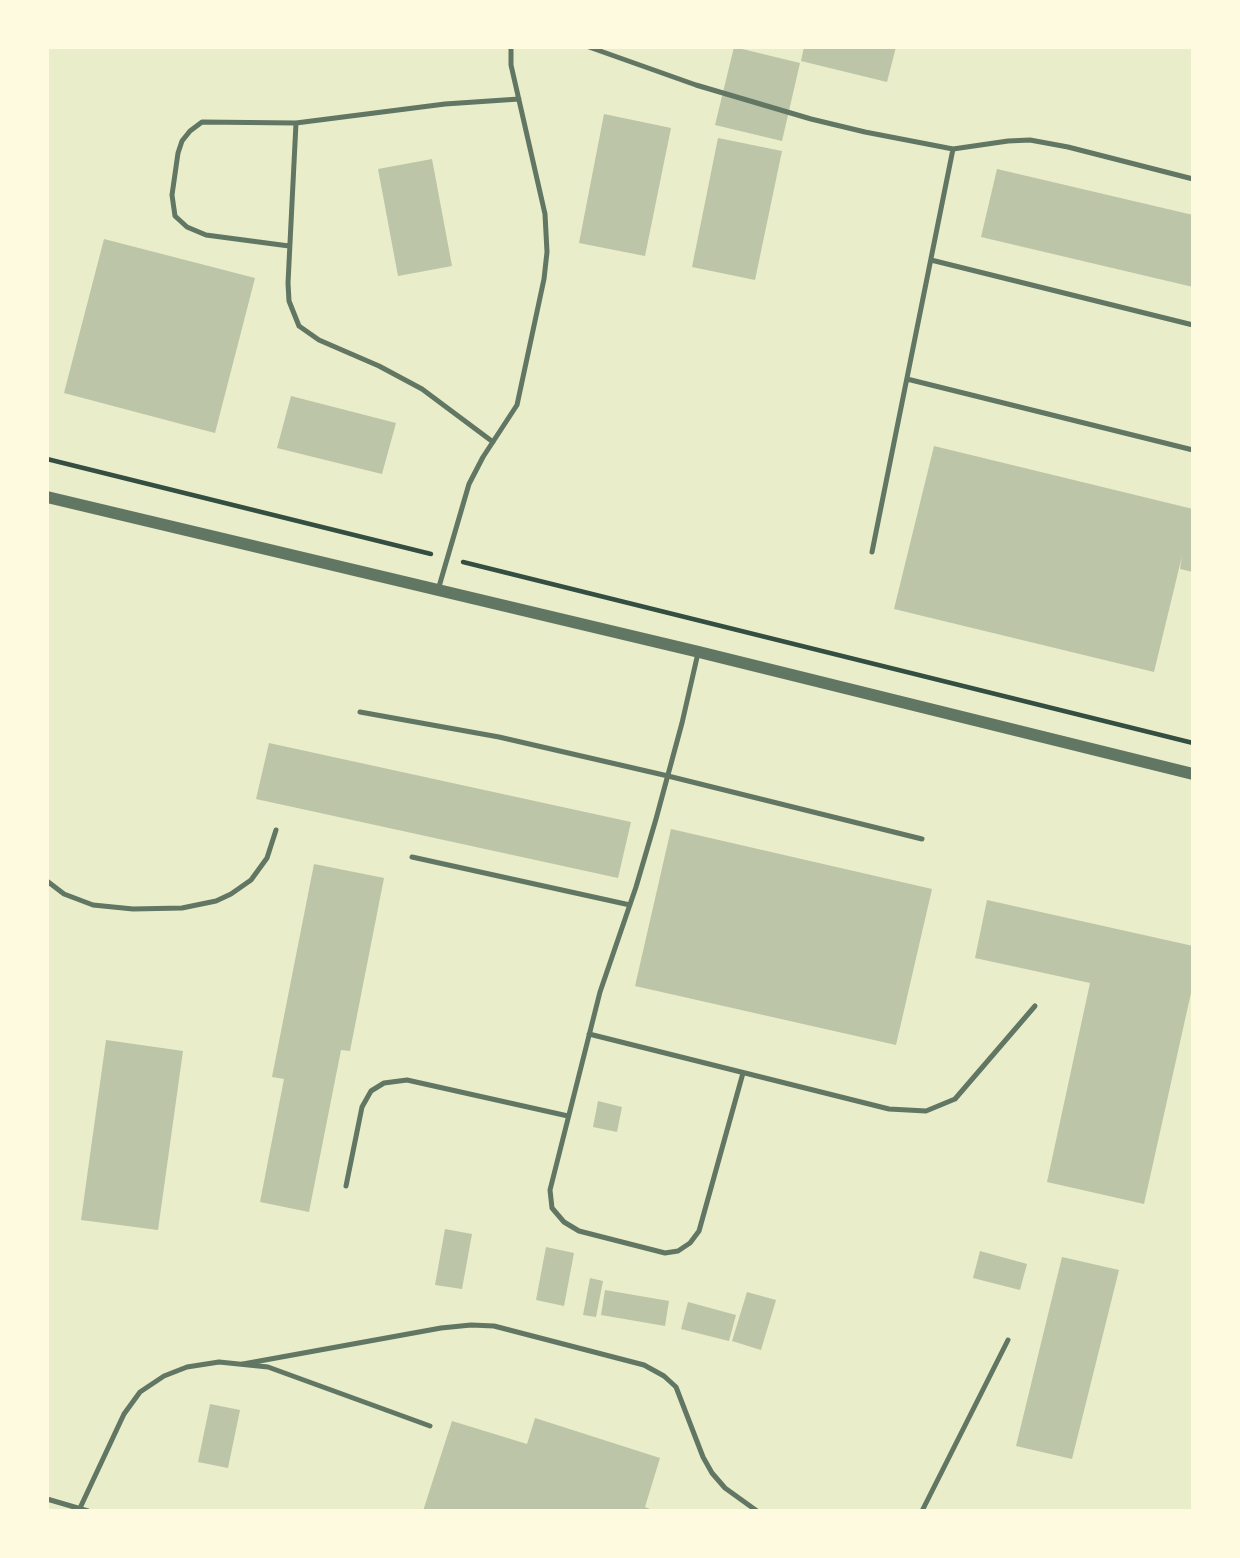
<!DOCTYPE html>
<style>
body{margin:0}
#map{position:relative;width:1240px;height:1558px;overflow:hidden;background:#e9edc9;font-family:"Nunito Sans",sans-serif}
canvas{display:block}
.frame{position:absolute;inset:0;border:49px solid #fefae0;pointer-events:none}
</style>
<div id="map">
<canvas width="1240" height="1558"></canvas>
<div class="frame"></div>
</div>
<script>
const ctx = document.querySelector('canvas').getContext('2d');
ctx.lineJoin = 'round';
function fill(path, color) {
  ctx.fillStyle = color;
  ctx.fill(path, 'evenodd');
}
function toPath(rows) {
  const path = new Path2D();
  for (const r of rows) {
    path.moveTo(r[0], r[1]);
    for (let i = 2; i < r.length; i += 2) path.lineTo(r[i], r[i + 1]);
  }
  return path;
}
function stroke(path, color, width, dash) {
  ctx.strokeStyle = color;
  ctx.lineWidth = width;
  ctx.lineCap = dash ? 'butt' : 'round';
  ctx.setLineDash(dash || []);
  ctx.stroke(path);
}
fill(toPath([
 [734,47,800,63,782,141,715,125],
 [804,47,896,47,887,82,801,61],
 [604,114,671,128,645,256,579,243],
 [718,138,782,151,755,280,692,267],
 [432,159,452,266,398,276,378,169],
 [997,169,1193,215,1193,287,981,237],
 [104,239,255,278,215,433,64,393],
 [291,396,396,423,382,474,277,448],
 [934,446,1193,509,1191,518,1193,518,1193,572,1180,569,1182,556,1154,672,894,609],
 [269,743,631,822,618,878,256,799],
 [671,829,932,889,896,1045,635,986],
 [314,864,384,878,350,1051,341,1050,309,1212,260,1202,284,1079,272,1077],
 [987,900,1193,946,1193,984,1144,1204,1047,1182,1090,983,975,958],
 [106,1040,183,1051,158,1230,81,1220],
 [598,1101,622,1107,617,1132,593,1127],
 [445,1229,472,1234,462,1289,435,1285],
 [546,1247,574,1253,564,1306,536,1300],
 [980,1251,1027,1264,1020,1290,973,1278],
 [1062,1257,1119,1270,1072,1459,1016,1446],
 [590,1278,603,1281,596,1317,583,1315],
 [605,1290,669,1301,665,1326,601,1315],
 [747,1292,776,1300,761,1350,732,1341],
 [688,1302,736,1315,729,1341,681,1329],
 [210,1404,240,1410,228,1468,198,1462],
 [535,1418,660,1458,645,1507,655,1511,423,1511,452,1421,527,1444]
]), '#bcc5a7');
stroke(toPath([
 [47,459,431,554],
 [463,562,1193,743]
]), '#344e41', 4.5);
stroke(toPath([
 [589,47,696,85,811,119,865,132,953,149,872,552],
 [953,149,1008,141,1030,140,1068,147,1193,179],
 [289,246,206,235,187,227,175,216,172,195,178,153,182,141,190,131,202,122,296,123],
 [931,260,1193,325],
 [907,379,1193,450],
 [493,442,422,389,379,366,319,340,299,326,289,301,288,283,296,123,445,104,519,99],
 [438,590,469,484,483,457,517,405,544,279,547,252,545,214,511,65,511,47],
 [698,653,682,723,656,819,636,887,600,992,550,1190,552,1208,564,1222,579,1231,665,1253,678,1251,690,1243,699,1231,743,1073],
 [360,712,499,737,668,776,922,839],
 [412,857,630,905],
 [47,881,64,894,93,905,133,909,182,908,216,901,231,894,251,880,267,858,276,830],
 [589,1034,889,1109,926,1111,955,1099,1035,1006],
 [346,1186,362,1107,371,1091,384,1083,407,1080,568,1116],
 [243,1364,441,1328,471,1325,494,1326,644,1365,664,1376,676,1387,703,1457,712,1473,725,1488,757,1511],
 [47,1499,88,1511],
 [80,1508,124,1414,140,1392,164,1376,187,1367,219,1362,268,1367,430,1426],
 [922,1511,1008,1340]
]), '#617663', 5);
stroke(toPath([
 [47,497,699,652,1193,774]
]), '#617663', 12);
</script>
